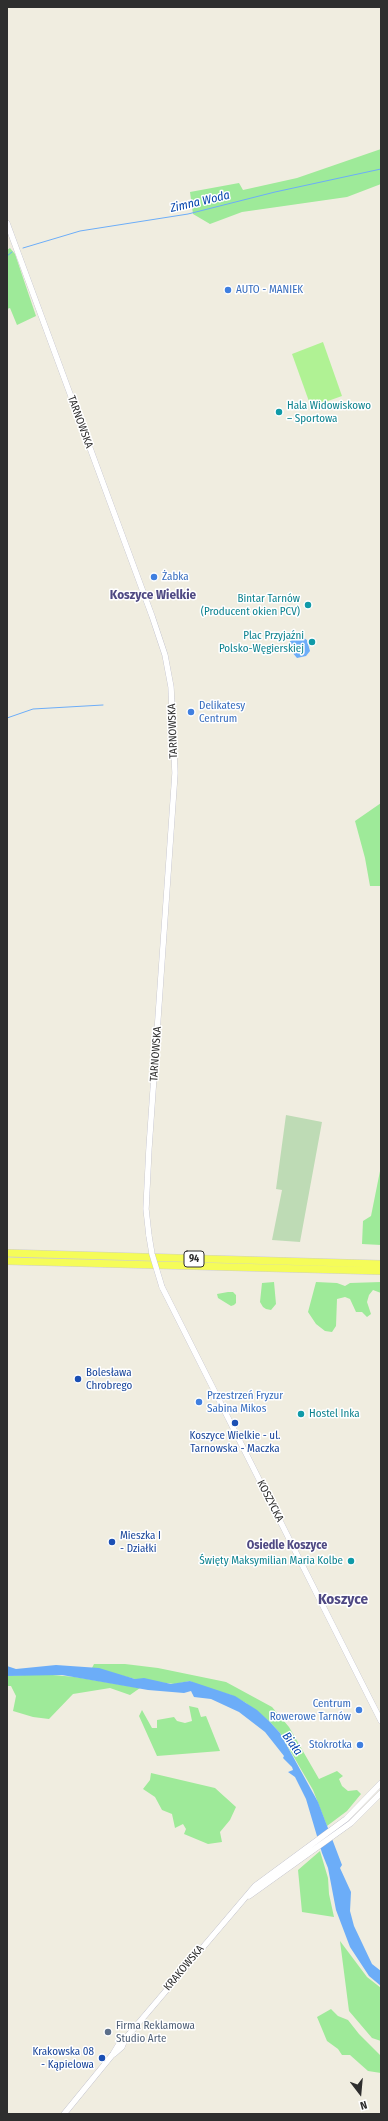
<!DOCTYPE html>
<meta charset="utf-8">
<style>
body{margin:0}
#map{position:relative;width:388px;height:2121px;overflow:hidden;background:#f0ede0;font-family:"Fira Sans Condensed",sans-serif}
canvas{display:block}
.frame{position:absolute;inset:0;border:8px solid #2e2e2e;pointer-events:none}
.north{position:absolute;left:340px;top:2073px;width:40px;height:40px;-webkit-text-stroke:3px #fff;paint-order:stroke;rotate:164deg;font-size:11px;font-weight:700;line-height:16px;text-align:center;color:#2e2e2e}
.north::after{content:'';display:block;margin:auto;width:14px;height:18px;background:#2e2e2e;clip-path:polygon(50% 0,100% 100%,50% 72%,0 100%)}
</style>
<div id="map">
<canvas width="388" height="2121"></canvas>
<div class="frame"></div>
<div class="north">N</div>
</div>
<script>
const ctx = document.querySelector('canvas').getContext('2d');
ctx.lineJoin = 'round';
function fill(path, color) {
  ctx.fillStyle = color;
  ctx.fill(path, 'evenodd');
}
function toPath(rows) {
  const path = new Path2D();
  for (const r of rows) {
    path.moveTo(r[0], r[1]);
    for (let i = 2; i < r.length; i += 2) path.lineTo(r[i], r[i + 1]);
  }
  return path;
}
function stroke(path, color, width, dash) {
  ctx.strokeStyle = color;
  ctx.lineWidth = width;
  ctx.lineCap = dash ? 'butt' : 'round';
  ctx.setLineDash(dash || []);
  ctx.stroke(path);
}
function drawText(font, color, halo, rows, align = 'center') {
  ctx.font = font + ' "Fira Sans Condensed",sans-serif';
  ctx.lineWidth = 3;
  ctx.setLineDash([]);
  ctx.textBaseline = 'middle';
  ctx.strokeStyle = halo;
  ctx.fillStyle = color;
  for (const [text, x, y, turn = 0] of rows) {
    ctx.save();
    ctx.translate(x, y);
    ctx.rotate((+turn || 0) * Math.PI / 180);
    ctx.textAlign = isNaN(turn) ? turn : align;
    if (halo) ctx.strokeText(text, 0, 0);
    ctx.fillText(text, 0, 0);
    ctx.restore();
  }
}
fill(toPath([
 [381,149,381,184,347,197,242,212,210,224,193,214,190,192,239,183,243,190,297,178],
 [10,248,15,254,36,316,17,325,10,308,7,309,7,250],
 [381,803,381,886,370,886,365,858,355,821],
 [381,1166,381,1245,362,1244,363,1221,371,1216],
 [274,1282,276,1304,271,1310,266,1309,263,1307,260,1302,262,1283],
 [316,1282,337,1283,345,1286,350,1283,381,1282,381,1293,373,1290,369,1295,367,1302,371,1314,367,1317,362,1312,356,1312,350,1299,345,1297,337,1299,336,1326,332,1332,325,1331,316,1324,308,1312],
 [228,1292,233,1292,236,1295,236,1303,234,1305,231,1306,218,1298,217,1294],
 [94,1664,125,1664,158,1668,226,1682,272,1707,289,1727,319,1779,337,1771,343,1776,339,1779,342,1786,348,1791,357,1790,361,1794,347,1811,327,1826,313,1790,280,1733,270,1722,246,1703,231,1695,200,1686,190,1681,175,1684,155,1682,146,1679,135,1679,92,1668],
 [42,1674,75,1677,140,1688,130,1695,110,1688,73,1694,49,1719,33,1717,13,1711,16,1696,11,1686,7,1686,7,1676],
 [189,1706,198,1708,201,1717,206,1716,220,1751,157,1756,139,1716,142,1710,152,1728,157,1728,157,1720,174,1717,177,1721,185,1723,192,1721],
 [151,1773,215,1788,236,1807,230,1820,220,1832,222,1842,208,1844,184,1834,186,1829,183,1824,175,1828,172,1814,162,1810,155,1797,143,1789,150,1780],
 [320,1851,328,1878,329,1894,334,1917,302,1912,298,1870],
 [340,1941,367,1977,381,1988,381,2041,372,2038,349,2011],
 [331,2009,338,2016,348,2020,359,2034,381,2056,381,2073,368,2071,350,2055,342,2055,338,2049,327,2041,317,2017]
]), '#9eea99');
fill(toPath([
 [286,1115,322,1122,300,1242,272,1240,282,1190,276,1189]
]), '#bedbb5');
fill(toPath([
 [323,342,342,396,311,407,292,354]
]), '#b0f294');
fill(toPath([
 [302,637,307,640,310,651,306,656,297,658,292,652,290,641,294,638],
 [56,1665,99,1668,135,1679,144,1678,171,1684,190,1681,235,1696,257,1710,270,1722,280,1733,318,1802,342,1865,340,1868,351,1892,350,1911,354,1926,372,1964,381,1971,381,1986,369,1976,350,1947,336,1910,328,1868,322,1853,306,1799,295,1777,288,1772,293,1770,292,1767,283,1758,284,1756,265,1732,239,1712,211,1699,194,1697,191,1691,184,1693,148,1690,62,1675,7,1676,7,1666,16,1669]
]), '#6cadf8');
stroke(toPath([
 [23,248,80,231,188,214,275,192,381,169],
 [7,256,12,252],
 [7,718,33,709,103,705]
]), '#6cadf8', 1);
const tertiary = toPath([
 [7,223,152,616,165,655,171,687,175,773,149,1148,146,1209,149,1236],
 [162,1287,381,1721],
 [249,1896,351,1823,381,1793],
 [114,2054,122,2047,125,2039],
 [64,2114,113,2054,119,2044,125,2039,255,1886,346,1819,381,1783]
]);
const primary = toPath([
 [7,1253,381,1264],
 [7,1261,381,1271]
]);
stroke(tertiary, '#b4b4c2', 6);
stroke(primary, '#cdcdcd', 8);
stroke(tertiary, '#fff', 5.5);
stroke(primary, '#f5fc59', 7);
const tertiaryBridge = toPath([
 [149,1236,152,1254,162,1287]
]);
stroke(tertiaryBridge, '#b4b4c2', 6, []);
stroke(tertiaryBridge, '#fff', 5.5);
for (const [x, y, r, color] of [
 [228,290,4,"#3f7fe0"],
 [279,412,4,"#0f9aa8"],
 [154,577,4,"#3f7fe0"],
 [308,605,4,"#0f9aa8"],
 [312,642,4,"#0f9aa8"],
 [191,712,4,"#3f7fe0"],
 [78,1379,4,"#1a4fb4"],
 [199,1402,4,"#3f7fe0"],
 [301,1414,4,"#0f9aa8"],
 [235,1423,4,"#1a4fb4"],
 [112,1542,4,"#1a4fb4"],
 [351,1561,4,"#0f9aa8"],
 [359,1710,4,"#3f7fe0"],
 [360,1745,4,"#3f7fe0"],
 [108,2032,4,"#5c6f8a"],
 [102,2058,4,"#1a4fb4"]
]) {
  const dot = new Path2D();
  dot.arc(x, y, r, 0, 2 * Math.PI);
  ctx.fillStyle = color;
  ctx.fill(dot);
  stroke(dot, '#fff', 1.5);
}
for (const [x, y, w] of [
 [194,1259,20]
]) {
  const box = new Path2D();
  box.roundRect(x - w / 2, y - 8, w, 16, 3);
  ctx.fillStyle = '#fff';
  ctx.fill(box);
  stroke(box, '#2e2e2e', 1);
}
drawText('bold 10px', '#2e2e2e', null, [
 ["94",194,1259]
]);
drawText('11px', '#366cbe', '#fff', [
 ["AUTO - MANIEK",236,290],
 ["Żabka",162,577],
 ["Delikatesy",199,706],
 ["Centrum",199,719],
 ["Przestrzeń Fryzur",207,1396],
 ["Sabina Mikos",207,1409],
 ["Centrum",351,1704,"right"],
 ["Rowerowe Tarnów",351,1717,"right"],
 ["Stokrotka",352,1745,"right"]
], 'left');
drawText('11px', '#0d838f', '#fff', [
 ["Hala Widowiskowo",287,406,"left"],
 ["– Sportowa",287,419,"left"],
 ["Bintar Tarnów",300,599],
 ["(Producent okien PCV)",300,612],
 ["Plac Przyjaźni",304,636],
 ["Polsko-Węgierskiej",304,649],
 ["Hostel Inka",309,1414,"left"],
 ["Święty Maksymilian Maria Kolbe",343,1561]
], 'right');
drawText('11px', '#2e2e2e', '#fff', [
 ["TARNOWSKA",80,422,70],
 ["TARNOWSKA",173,731,-92],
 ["TARNOWSKA",156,1054,-86],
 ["KOSZYCKA",270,1501,63],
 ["KRAKOWSKA",184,1968,-50]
]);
drawText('11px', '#164399', '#fff', [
 ["Bolesława",86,1373],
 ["Chrobrego",86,1386],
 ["Koszyce Wielkie - ul.",235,1436,"center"],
 ["Tarnowska - Maczka",235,1449,"center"],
 ["Mieszka I",120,1536],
 ["- Działki",120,1549],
 ["Krakowska 08",94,2052,"right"],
 ["- Kąpielowa",94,2065,"right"]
], 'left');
drawText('11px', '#4e5e75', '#fff', [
 ["Firma Reklamowa",116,2026],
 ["Studio Arte",116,2039]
], 'left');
drawText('italic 12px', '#0344ad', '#fff', [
 ["Zimna Woda",200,202,-13],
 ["Biała",292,1744,54]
]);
drawText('bold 12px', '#4f4983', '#fff', [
 ["Osiedle Koszyce",287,1546]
]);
drawText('bold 13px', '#4f4983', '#fff', [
 ["Koszyce Wielkie",153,595]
]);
drawText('bold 15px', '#4f4983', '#fff', [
 ["Koszyce",343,1600]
]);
</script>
